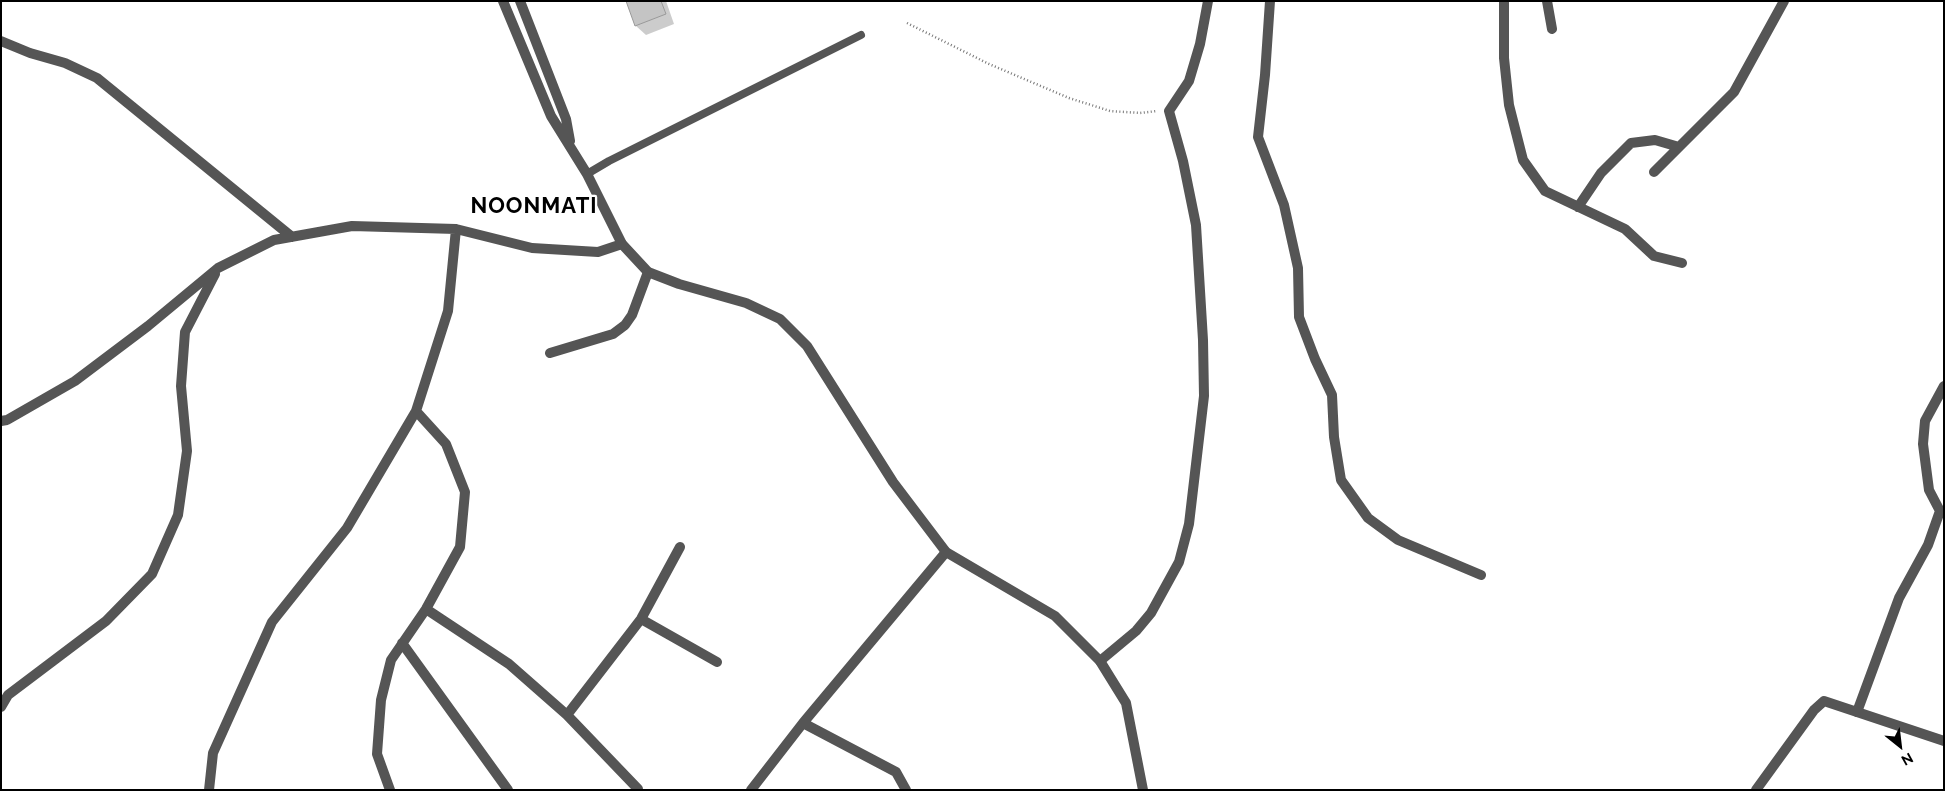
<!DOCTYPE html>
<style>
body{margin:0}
#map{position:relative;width:1945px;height:791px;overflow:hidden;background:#fff;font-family:Raleway,sans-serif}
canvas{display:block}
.frame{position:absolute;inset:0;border:2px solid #000;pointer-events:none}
.north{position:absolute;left:1875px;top:721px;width:50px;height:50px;-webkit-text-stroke:4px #fff;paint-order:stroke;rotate:151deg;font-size:14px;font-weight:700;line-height:20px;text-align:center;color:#000}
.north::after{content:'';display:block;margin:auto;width:18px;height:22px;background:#000;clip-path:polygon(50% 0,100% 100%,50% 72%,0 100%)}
</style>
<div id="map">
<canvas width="1945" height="791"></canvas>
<div class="frame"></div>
<div class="north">N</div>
</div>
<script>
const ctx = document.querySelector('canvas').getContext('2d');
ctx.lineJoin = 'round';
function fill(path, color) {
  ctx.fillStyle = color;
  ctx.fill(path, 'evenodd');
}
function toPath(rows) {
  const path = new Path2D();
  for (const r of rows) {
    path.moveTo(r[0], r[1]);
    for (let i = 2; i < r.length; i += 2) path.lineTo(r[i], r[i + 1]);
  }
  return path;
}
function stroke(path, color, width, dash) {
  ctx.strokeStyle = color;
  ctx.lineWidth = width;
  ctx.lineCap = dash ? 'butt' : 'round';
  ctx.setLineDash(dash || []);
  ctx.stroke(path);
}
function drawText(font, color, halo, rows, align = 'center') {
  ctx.font = font + ' Raleway,sans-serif';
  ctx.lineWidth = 4.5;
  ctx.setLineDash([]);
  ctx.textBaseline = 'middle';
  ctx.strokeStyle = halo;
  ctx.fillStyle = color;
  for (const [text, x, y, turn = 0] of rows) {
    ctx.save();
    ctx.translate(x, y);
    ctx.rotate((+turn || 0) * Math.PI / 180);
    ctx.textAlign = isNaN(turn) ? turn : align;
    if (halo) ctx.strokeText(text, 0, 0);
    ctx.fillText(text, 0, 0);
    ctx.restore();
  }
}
fill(toPath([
 [627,1,666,1,674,24,646,35,636,26]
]), '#0003');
const building = toPath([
 [626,1,661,1,666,14,635,26,626,1]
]);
fill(building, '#c4c4c4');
stroke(building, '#999', 1);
stroke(toPath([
 [907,23,989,64,1069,98,1110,111,1140,113,1157,111]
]), '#777', 2.5, [1, 2.5]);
stroke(toPath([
 [587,174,609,161,861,35]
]), '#555', 8);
stroke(toPath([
 [1270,1,1265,75,1258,137,1284,205,1298,268,1299,317,1315,359,1332,395,1334,437,1341,480,1368,518,1398,540,1481,575],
 [1504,1,1504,58,1509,105,1523,160,1545,191,1625,229,1654,256,1682,263],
 [1547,1,1552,29],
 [1,41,30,53,65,63,97,78,292,237],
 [1654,172,1734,92,1784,1],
 [1578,207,1601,173,1631,143,1655,140,1679,147],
 [550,353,613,334,625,325,632,315,648,272],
 [1,421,7,420,75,381,148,326,218,268,274,240,352,226,456,229,532,248,598,252,622,244],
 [426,609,509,664,567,715,638,789],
 [641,619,717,662],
 [402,643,508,790],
 [1100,661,1136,631,1151,613,1179,562,1189,524,1204,396,1203,340,1196,225,1183,161,1169,111,1189,81,1200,44,1208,1],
 [1,707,8,695,106,621,152,574,178,515,187,451,181,386,185,332,215,274],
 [1857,712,1899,598,1928,545,1940,511,1929,490,1923,444,1925,421,1944,386],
 [567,715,641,619,680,547],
 [803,723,896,772,906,790],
 [209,790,213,753,272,622,347,528,416,411,448,311,456,229],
 [390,790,377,754,381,700,391,660,426,609,460,547,465,492,446,444,416,411],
 [751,790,803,723,946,552]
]), '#555', 10);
stroke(toPath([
 [503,1,551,116,587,174,622,244,648,272,679,284,746,303,780,319,807,346,893,482,946,552,1055,616,1100,661,1126,703,1143,790],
 [520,1,566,119,570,141],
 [1756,790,1814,710,1824,701,1944,741]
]), '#555', 10);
ctx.letterSpacing = '1px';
drawText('bold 22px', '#000', '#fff', [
 ["NOONMATI",534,206]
]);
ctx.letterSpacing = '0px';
</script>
